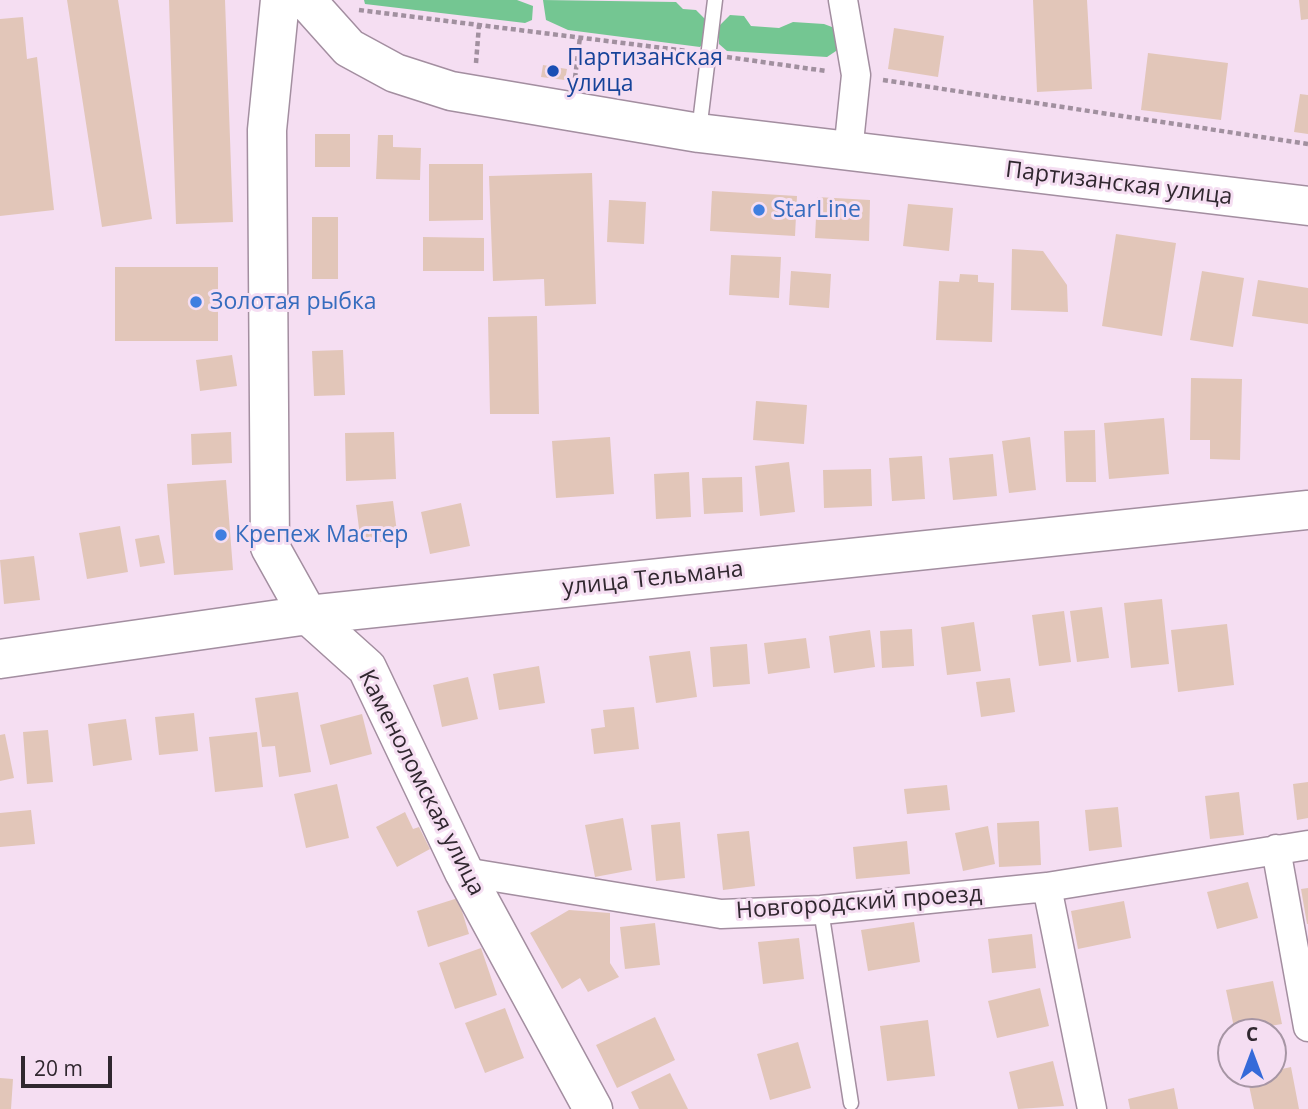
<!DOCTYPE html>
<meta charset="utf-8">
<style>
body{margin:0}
#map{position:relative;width:1308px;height:1109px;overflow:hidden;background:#f5def2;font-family:"Open Sans",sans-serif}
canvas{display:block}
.north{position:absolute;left:1217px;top:1018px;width:70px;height:70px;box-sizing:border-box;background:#f5def2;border:2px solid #a695a4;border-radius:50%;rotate:0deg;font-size:19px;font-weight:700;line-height:28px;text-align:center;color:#30272f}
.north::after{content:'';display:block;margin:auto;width:24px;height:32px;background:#356ad9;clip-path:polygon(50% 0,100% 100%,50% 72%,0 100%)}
.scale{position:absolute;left:21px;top:1056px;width:91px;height:32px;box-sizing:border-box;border:4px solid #30272f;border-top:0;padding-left:9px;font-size:21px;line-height:24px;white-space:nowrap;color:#30272f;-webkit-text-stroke:5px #f5def2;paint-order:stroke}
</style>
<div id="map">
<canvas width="1308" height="1109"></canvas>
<div class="north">С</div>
<div class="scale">20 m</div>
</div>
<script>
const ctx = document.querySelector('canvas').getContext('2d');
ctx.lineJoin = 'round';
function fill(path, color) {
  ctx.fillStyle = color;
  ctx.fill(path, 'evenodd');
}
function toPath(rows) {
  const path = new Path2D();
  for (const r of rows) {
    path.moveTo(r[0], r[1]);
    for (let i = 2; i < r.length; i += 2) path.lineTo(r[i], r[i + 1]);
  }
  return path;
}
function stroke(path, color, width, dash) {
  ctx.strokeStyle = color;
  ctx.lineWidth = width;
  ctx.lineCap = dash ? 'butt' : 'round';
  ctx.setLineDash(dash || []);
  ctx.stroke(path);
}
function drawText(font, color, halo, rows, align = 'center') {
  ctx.font = font + ' "Open Sans",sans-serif';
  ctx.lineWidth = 6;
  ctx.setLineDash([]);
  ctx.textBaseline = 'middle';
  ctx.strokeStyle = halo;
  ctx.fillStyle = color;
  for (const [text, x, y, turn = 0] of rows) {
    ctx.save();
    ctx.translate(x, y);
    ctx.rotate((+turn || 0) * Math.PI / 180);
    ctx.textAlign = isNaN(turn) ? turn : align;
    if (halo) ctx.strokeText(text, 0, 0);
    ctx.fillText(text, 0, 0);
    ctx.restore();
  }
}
fill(toPath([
 [364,0,517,0,533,6,532,20,525,23,365,4],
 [543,0,676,2,683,9,696,10,706,20,705,41,700,47,568,30,546,20],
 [730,15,744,16,751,26,779,28,793,22,824,24,840,30,836,51,827,57,727,51,719,44,719,26]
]), '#74c692');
fill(toPath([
 [67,0,118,0,152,219,102,227],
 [169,0,225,0,233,222,176,224],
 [1033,0,1087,0,1092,89,1037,92],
 [1299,0,1308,0,1308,19,1301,20],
 [23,17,27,59,37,57,54,210,0,216,0,19],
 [894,28,944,36,938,77,888,69],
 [1148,53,1228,63,1221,120,1141,110],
 [543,65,567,69,565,80,541,77],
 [1300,94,1308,95,1308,134,1294,132],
 [315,134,350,134,350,167,315,167],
 [378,135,393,135,393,147,421,148,420,180,376,179],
 [429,164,483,164,483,220,429,221],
 [592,173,596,304,545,306,544,279,493,281,489,176],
 [712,191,797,196,795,236,710,231],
 [817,197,870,200,869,241,815,238],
 [609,200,646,202,644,244,607,242],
 [908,204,953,208,949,251,903,246],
 [312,217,338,217,338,279,312,279],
 [1116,234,1176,243,1162,336,1102,326],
 [423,237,484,238,484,271,423,271],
 [1012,249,1043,251,1067,285,1068,312,1011,310],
 [731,255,781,257,779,298,729,295],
 [115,267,218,267,218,341,115,341],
 [791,271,831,274,829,308,789,305],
 [1202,271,1244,278,1233,347,1190,340],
 [960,274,978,275,978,282,994,283,992,342,936,340,939,281,959,282],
 [1258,280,1308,288,1308,324,1252,316],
 [537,316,539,414,490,414,488,317],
 [343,350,345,395,314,396,312,351],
 [232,355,237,386,200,391,196,360],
 [1191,378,1242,379,1240,460,1210,459,1210,440,1190,440],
 [756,401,807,405,804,444,753,440],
 [1164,418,1169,474,1109,479,1104,423],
 [1095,430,1096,482,1066,482,1064,431],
 [231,432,232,463,192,465,191,434],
 [394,432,396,479,346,481,345,433],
 [610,437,614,494,556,498,552,441],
 [1030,437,1036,490,1009,493,1002,441],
 [993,454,997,496,953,500,949,458],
 [922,456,925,499,892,501,889,458],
 [789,462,795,512,760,516,755,466],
 [871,469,872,506,824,508,823,470],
 [689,472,691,517,656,519,654,474],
 [742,477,743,512,704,514,702,478],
 [226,480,233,570,174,575,167,484],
 [393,501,398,540,361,544,356,505],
 [461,503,470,546,430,554,421,512],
 [120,526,128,572,87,579,79,533],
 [159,535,165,563,140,567,135,539],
 [34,556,40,600,4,604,0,560],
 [1162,599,1169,664,1131,668,1124,603],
 [1102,607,1109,658,1077,662,1070,611],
 [1064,611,1071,662,1039,666,1032,615],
 [974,622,981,671,947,675,941,627],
 [1227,624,1234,685,1178,692,1171,630],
 [912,629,914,666,882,668,880,631],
 [870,630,875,667,834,673,829,636],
 [806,638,810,668,768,674,764,643],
 [747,644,750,684,713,687,710,647],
 [690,651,697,697,656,703,649,656],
 [539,666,545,703,499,710,493,674],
 [468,677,478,719,442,727,433,685],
 [1010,678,1015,712,981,717,976,682],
 [298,692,311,772,279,777,275,746,262,747,255,698],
 [634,707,639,749,594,754,591,729,605,727,603,710],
 [194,713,198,751,159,755,155,717],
 [362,714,372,754,330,765,320,725],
 [126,719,132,760,93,766,88,724],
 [48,730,53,782,27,784,23,732],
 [257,732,263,787,215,792,209,737],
 [5,734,14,778,0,781,0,735],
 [1308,782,1308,818,1297,820,1293,784],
 [337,784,349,838,306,848,294,794],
 [947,785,950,810,907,814,904,789],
 [1239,792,1244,835,1210,839,1205,796],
 [1118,807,1122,847,1089,851,1085,810],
 [31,810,35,844,0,847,0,813],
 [405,812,413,829,419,827,430,849,397,867,376,827],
 [623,818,632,870,595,877,585,825],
 [1039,821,1041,865,999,867,997,823],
 [680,822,685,878,656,881,651,825],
 [988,826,995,864,963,871,955,833],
 [749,831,755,886,723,890,717,834],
 [907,841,910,874,856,879,853,847],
 [1248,882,1258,918,1217,929,1207,892],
 [1308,888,1308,924,1307,924,1301,889],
 [458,898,469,934,428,947,417,911],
 [1124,901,1131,938,1078,949,1071,911],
 [569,910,610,913,610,963,619,977,588,992,580,978,562,989,530,933],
 [914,922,920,962,868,971,861,930],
 [655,923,660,965,625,969,620,927],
 [1032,934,1036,968,992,973,988,939],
 [799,938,804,979,763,984,758,942],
 [481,948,497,995,455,1009,439,963],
 [1273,981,1282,1024,1235,1032,1226,990],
 [1040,988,1049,1026,997,1038,988,1001],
 [505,1008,524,1058,485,1073,465,1023],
 [655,1017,675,1060,617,1088,596,1045],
 [928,1020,935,1076,887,1081,880,1026],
 [798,1042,811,1088,770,1100,757,1054],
 [1053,1061,1064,1106,1018,1109,1009,1072],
 [1291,1067,1299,1109,1254,1109,1247,1076,1273,1074,1273,1071],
 [670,1073,688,1109,639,1109,631,1092],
 [0,1078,13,1079,11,1109,0,1109],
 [1174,1088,1178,1109,1130,1109,1128,1099]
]), '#e2c6b9');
const lane = toPath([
 [699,131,715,0],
 [821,910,851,1103]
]);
const street = toPath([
 [843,0,856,75,848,152],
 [1276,849,1308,1027],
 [464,872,721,914,821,910,1047,887,1308,845],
 [1047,887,1092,1109]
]);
const secondary = toPath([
 [280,0,267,130,270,547,308,615,367,668,464,872,593,1109],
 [306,0,349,48,395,73,451,91,699,133,1308,206],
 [0,659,308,615,1308,510]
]);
stroke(lane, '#a38ea0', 17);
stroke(street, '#a38ea0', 31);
stroke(secondary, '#a38ea0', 41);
stroke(toPath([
 [359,10,687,51],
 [727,57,826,71],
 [476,63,479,25],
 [575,78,580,37],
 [883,80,1308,144]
]), '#a1909f', 4.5, [5, 3.5]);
stroke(lane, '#fff', 14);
stroke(street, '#fff', 28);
stroke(secondary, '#fff', 38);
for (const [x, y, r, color] of [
 [553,71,7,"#1a4fb4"],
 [759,210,7,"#3f7fe0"],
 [196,302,7,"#3f7fe0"],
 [221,535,7,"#3f7fe0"]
]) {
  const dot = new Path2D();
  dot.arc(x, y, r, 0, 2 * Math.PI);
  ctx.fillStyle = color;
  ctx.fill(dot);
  stroke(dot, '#f5def2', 2.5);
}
drawText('23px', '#164399', '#f5def2', [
 ["Партизанская",567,58],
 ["улица",567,84]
], 'left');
drawText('23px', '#30272f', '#f5def2', [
 ["Партизанская улица",1119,184,7],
 ["улица Тельмана",653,579,-6],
 ["Каменоломская улица",421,783,63],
 ["Новгородский проезд",859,903,-4]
]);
drawText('23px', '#366cbe', '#f5def2', [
 ["StarLine",773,210],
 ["Золотая рыбка",210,302],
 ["Крепеж Мастер",235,535]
], 'left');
</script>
